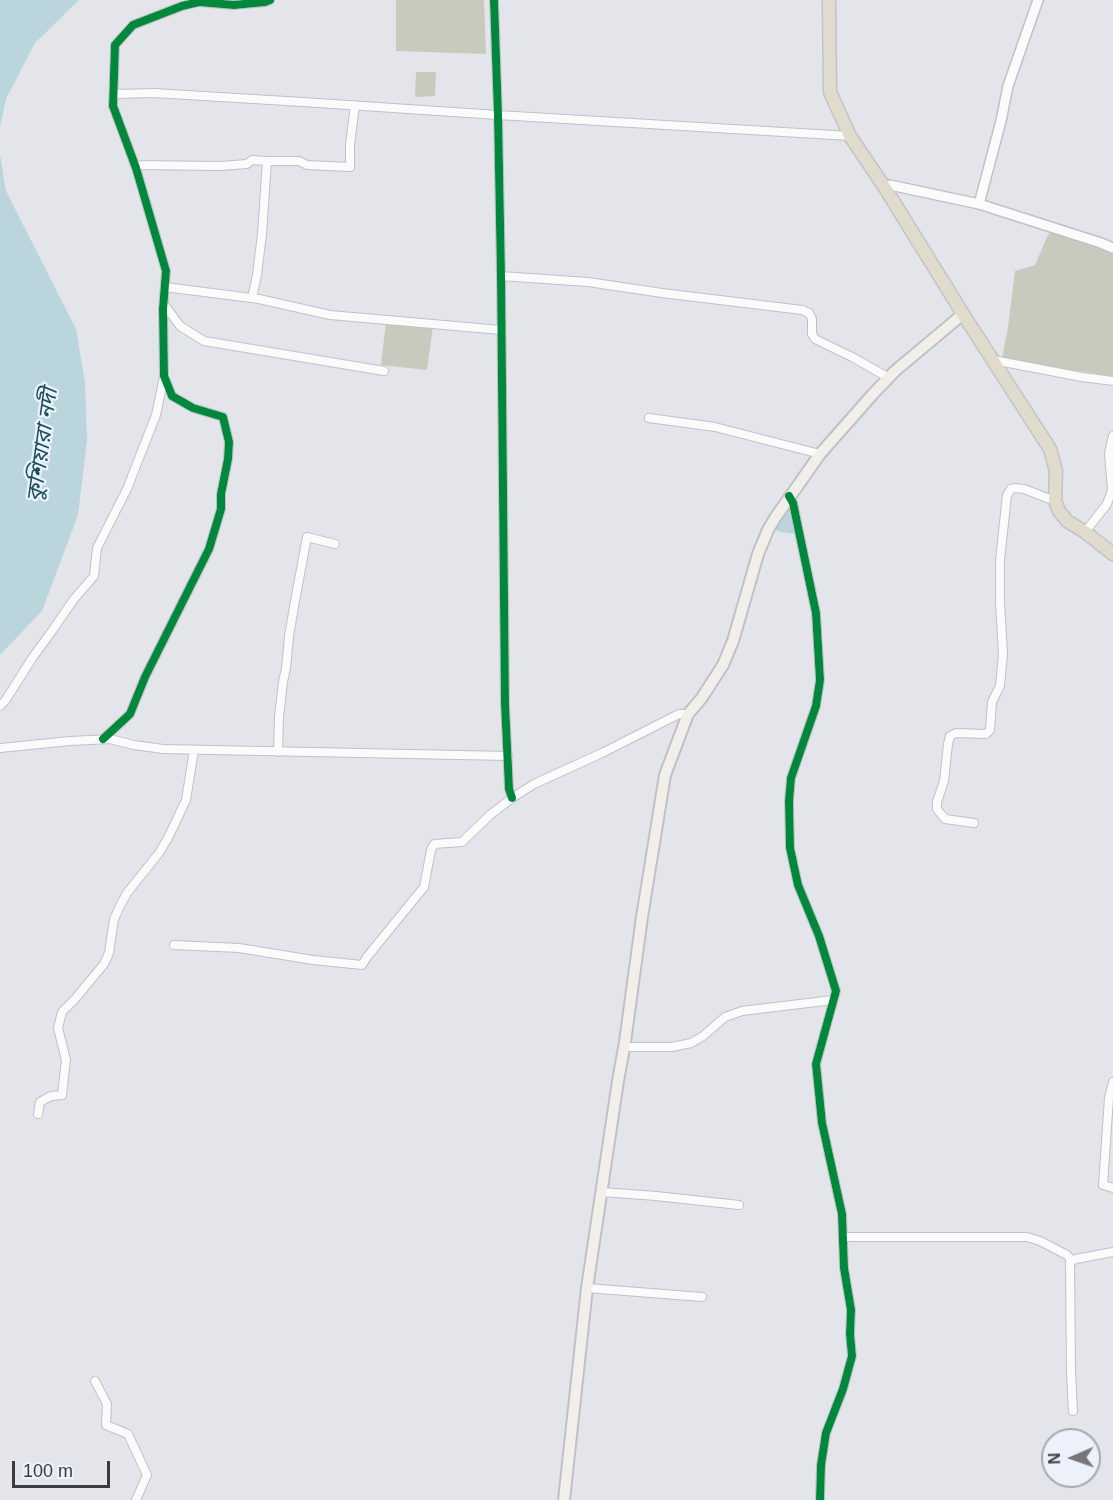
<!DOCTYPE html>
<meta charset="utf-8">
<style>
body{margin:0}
#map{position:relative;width:1113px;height:1500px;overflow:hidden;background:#e4e5ea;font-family:Helvetica,sans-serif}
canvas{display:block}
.north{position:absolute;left:1041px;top:1428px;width:60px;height:60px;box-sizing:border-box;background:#edf1fc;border:2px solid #a5a8b0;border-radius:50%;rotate:268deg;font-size:16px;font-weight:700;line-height:24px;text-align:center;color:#3a3b3f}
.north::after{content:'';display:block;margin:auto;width:21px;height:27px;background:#76767b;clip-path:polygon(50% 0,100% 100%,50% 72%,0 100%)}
.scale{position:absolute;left:12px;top:1461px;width:98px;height:27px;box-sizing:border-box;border:3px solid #3a3b3f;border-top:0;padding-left:8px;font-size:18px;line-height:21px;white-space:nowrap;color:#3a3b3f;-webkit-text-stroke:4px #edf1fc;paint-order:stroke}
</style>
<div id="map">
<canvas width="1113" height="1500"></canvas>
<div class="north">N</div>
<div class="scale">100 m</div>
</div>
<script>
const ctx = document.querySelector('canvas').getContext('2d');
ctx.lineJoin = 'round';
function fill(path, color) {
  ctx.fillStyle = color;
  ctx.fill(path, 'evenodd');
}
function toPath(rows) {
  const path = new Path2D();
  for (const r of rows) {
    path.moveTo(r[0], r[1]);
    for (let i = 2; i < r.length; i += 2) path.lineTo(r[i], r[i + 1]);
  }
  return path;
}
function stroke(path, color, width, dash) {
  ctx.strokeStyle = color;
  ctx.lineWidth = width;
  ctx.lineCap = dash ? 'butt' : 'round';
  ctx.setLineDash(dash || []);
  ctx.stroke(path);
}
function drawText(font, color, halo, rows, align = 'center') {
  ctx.font = font + ' Helvetica,"Noto Sans Bengali",sans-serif';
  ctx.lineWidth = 4.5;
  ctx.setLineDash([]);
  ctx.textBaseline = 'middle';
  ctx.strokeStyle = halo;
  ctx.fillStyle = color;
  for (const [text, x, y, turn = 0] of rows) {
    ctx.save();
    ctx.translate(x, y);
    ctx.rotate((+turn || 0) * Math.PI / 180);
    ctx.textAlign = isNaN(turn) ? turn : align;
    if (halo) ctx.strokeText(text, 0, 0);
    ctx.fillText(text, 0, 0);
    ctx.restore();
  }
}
fill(toPath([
 [396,0,484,0,486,54,396,51],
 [416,72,436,72,435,96,415,97],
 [1053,230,1113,252,1113,376,1065,369,1002,358,1008,327,1015,271,1035,265,1048,235],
 [386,322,433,327,427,370,381,365]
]), '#c7cbbe');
fill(toPath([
 [0,0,79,0,35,43,6,99,0,128],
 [0,155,6,191,76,329,85,383,87,440,78,515,42,611,0,655],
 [789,500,797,534,782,532,771,529]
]), '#bad6dc');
const minor = toPath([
 [494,0,498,115,501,276,505,704,509,789,512,798],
 [114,94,154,93,303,102,498,115,850,136],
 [135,165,220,166,247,164,252,160,267,161],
 [501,276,588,282,662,293,802,310,809,313,812,319,812,334,815,339,854,358,889,378],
 [165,287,259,299,330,315,501,330],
 [252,298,257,275,262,234,267,161,299,161,307,165,350,167,350,145,355,105],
 [164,304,180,326,204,341,384,371],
 [993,360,1082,377,1113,381],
 [649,418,715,427,820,454],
 [789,496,793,503,816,613,820,680,816,706,791,778,789,801,790,848,798,885,819,936,836,991,816,1064,822,1123,842,1214,844,1268,851,1310,850,1334,852,1356,843,1389,826,1433,821,1465,820,1500],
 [1085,532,1107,504,1112,490,1109,453,1113,436],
 [0,706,5,701,33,657,52,631,74,599,94,576,97,548,127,489,143,448,156,415,164,377],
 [103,739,130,714,145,677,209,549,221,509,221,494,228,459,229,442,223,417,193,408,172,396,164,376,163,309,166,271,136,168,113,106,115,45,133,25,182,6,199,2,234,5,265,2,270,0],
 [0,748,70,741,110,739,134,745,163,749,508,756],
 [278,752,279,717,283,682,286,668,289,636,295,601,307,537,335,544],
 [974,823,945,819,937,809,937,802,944,781,948,744,950,736,956,733,986,734,990,730,992,702,1000,686,1003,654,1000,602,1000,560,1007,495,1011,489,1015,488,1024,489,1055,501],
 [174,945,239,948,313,960,362,965,367,957,424,887,431,850,434,844,462,842,490,815,512,798,534,784,602,753,679,714,688,714],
 [624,1047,672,1047,691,1043,703,1036,725,1017,742,1011,833,1000],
 [1113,1082,1109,1098,1103,1185,1113,1188],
 [38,1114,40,1102,51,1096,62,1095,66,1060,58,1028,62,1012,75,999,104,964,109,953,114,919,120,906,127,893,159,853,168,838,186,800,194,750],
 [602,1192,656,1196,739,1205],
 [843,1237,1027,1237,1040,1241,1067,1255,1072,1261],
 [587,1288,702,1297],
 [95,1381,107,1404,106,1425,128,1434,147,1475,136,1500],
 [1073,1411,1071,1373,1070,1262,1076,1259,1113,1252]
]);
const tertiary = toPath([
 [885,188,890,185,979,204,1101,243,1113,248],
 [979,204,1001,121,1008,86,1038,0]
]);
const secondary = toPath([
 [564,1500,587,1288,618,1081,625,1042,642,917,665,775,688,714,701,699,723,665,733,641,758,554,768,530,775,518,820,454,873,394,895,371,963,314]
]);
const trunk = toPath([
 [829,0,830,92,850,136,885,188,963,314,1050,449,1056,471,1055,501,1059,511,1067,521,1085,532,1113,554]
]);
stroke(minor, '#c0c1c6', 10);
stroke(tertiary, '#c0c1c6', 12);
stroke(secondary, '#c0c1c6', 14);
stroke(trunk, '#c3c3c6', 15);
stroke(minor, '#fbfbfc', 8);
stroke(tertiary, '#fbfbfc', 9);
stroke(secondary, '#f2efea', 10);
stroke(trunk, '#e0dccd', 12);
stroke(toPath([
 [494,0,498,115,501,276,505,704,509,789,512,798],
 [789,496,793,503,816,613,820,680,816,706,791,778,789,801,790,848,798,885,819,936,836,991,816,1064,822,1123,842,1214,844,1268,851,1310,850,1334,852,1356,843,1389,826,1433,821,1465,820,1500],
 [103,739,130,714,145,677,209,549,221,509,221,494,228,459,229,442,223,417,193,408,172,396,164,376,163,309,166,271,136,168,113,106,115,45,133,25,182,6,199,2,234,5,265,2,270,0]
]), '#00873e', 8);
drawText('italic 22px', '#195158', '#edf1fc', [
 ["কুশিয়ারা নদী",43,445,-82]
]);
</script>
